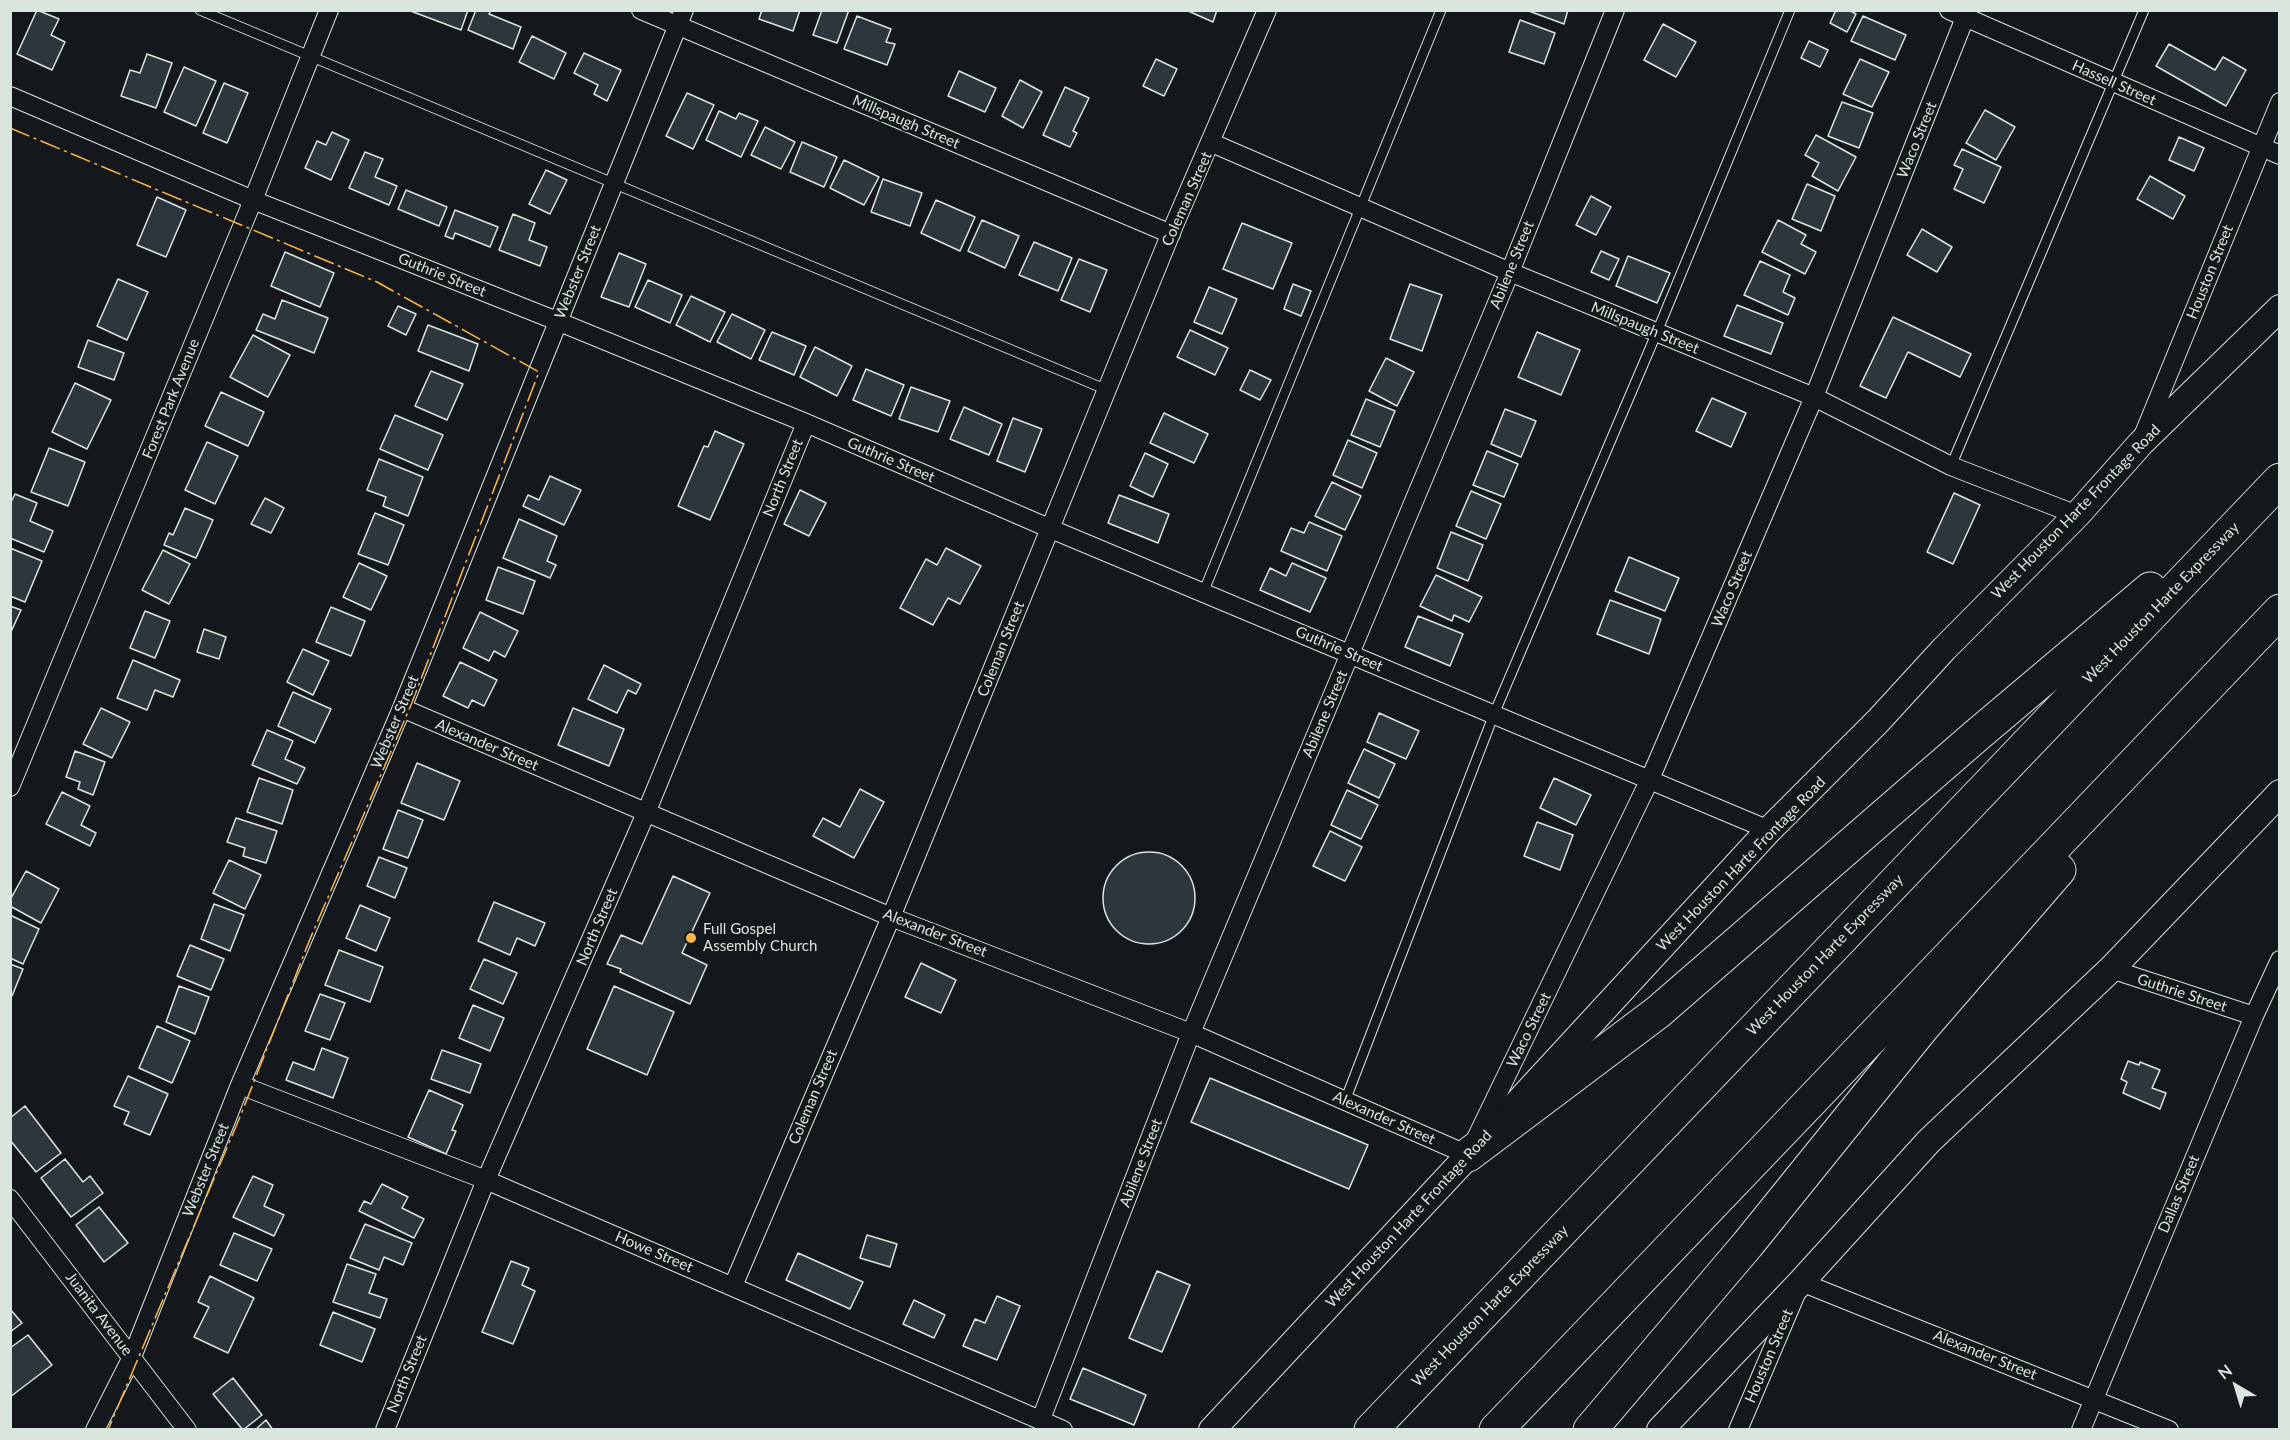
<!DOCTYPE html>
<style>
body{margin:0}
#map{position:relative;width:2290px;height:1440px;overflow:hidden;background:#14181c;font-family:Lato,sans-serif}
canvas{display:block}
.frame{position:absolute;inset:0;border:12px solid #d8e6dc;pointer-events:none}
.north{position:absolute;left:2206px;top:1356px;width:60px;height:60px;-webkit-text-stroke:4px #14181c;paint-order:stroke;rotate:322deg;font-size:16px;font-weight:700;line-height:24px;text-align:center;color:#d8e6dc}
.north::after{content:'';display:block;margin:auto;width:21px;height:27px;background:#d8e6dc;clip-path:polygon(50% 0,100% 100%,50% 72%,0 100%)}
</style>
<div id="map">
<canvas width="2290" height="1440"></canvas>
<div class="frame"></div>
<div class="north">N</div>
</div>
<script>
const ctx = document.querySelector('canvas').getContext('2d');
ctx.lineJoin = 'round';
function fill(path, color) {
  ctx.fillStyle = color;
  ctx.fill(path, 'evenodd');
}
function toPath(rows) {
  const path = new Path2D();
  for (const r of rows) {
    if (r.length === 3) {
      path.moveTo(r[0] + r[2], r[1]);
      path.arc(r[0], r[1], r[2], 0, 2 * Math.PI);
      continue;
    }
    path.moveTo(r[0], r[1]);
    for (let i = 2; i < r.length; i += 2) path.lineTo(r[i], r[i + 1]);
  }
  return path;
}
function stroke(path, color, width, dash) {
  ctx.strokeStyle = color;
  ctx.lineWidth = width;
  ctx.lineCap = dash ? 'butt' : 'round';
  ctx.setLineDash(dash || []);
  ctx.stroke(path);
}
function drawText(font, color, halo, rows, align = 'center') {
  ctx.font = font + ' Lato,sans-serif';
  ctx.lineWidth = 4.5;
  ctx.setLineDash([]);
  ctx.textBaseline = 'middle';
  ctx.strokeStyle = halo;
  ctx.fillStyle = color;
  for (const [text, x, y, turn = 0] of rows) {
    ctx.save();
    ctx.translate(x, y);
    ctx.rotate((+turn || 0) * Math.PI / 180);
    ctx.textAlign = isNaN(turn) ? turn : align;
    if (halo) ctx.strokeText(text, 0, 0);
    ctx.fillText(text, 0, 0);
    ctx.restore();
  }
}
const building = toPath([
 [37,10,59,19,51,35,65,42,52,70,17,54,37,10],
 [408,10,468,10,461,30,408,10],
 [476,10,491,10,489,14,521,27,513,49,468,30,476,10],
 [762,10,800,10,793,31,759,19,762,10],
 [822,10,849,10,837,43,813,35,822,10],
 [1186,10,1217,10,1213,22,1186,10],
 [1526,10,1568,10,1564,24,1526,10],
 [1836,10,1849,10,1856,14,1847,32,1830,23,1836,10],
 [857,16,891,29,886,42,895,44,887,65,844,49,857,16],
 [1863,16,1906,35,1895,60,1851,41,1863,16],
 [1520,20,1555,33,1544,64,1509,52,1520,20],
 [1663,24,1696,42,1676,77,1644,60,1663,24],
 [532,36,566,53,554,79,519,62,532,36],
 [1809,41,1828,50,1820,67,1801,58,1809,41],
 [2169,44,2215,70,2223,57,2246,70,2226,106,2156,66,2169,44],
 [584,53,621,70,607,101,594,94,598,85,574,73,584,53],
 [147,54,172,63,156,108,121,96,130,70,140,73,147,54],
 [1156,59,1177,69,1164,96,1143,86,1156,59],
 [1860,59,1889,72,1872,107,1843,94,1860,59],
 [184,67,216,81,196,126,164,112,184,67],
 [959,71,996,88,985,112,948,96,959,71],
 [1020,80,1042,92,1023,128,1002,116,1020,80],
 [224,83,248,93,227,143,203,133,224,83],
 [1065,87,1089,98,1073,131,1077,133,1070,147,1043,135,1065,87],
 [687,93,714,105,693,149,666,136,687,93],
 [1842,102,1873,113,1859,148,1828,136,1842,102],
 [1985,110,2015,127,1996,160,1966,143,1985,110],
 [719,111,736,119,739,113,758,121,741,157,706,140,719,111],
 [765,127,795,142,781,169,751,155,765,127],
 [332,132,349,140,331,180,305,168,317,141,326,145,332,132],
 [1816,135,1856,157,1838,191,1812,176,1819,163,1805,155,1816,135],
 [2179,137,2204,148,2194,171,2169,160,2179,137],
 [802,142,837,157,824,187,790,172,802,142],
 [1962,149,2001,167,1984,203,1954,189,1963,169,1954,165,1962,149],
 [365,152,383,159,375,177,397,186,389,205,349,188,365,152],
 [844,160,879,177,864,205,830,188,844,160],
 [546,170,567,180,550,214,529,204,546,170],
 [2150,176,2185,196,2173,219,2137,199,2150,176],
 [883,179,922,193,910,226,871,212,883,179],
 [1807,184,1835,196,1821,231,1792,219,1807,184],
 [406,190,447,207,439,226,398,209,406,190],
 [1591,196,1611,207,1596,235,1576,225,1591,196],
 [157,197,186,210,166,257,137,245,157,197],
 [936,200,975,217,960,251,921,233,936,200],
 [455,210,498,227,490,247,455,233,453,239,445,236,455,210],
 [513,214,535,223,529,240,547,247,540,266,499,250,513,214],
 [982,220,1019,236,1005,268,968,251,982,220],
 [1778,220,1806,235,1801,244,1816,252,1805,274,1762,252,1778,220],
 [1242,223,1292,243,1273,289,1223,269,1242,223],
 [1922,229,1952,247,1937,272,1907,255,1922,229],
 [1034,242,1072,258,1058,291,1019,275,1034,242],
 [1601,251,1619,259,1609,280,1591,272,1601,251],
 [285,252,334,273,320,307,271,286,285,252],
 [619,253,646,264,629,307,601,297,619,253],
 [1628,256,1670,273,1657,303,1616,286,1628,256],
 [1079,259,1107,270,1090,312,1061,300,1079,259],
 [1760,261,1790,275,1783,292,1795,298,1788,315,1744,295,1760,261],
 [118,279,148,292,127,340,97,326,118,279],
 [648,280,682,295,670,323,635,307,648,280],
 [1293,284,1311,291,1301,316,1284,309,1293,284],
 [1410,284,1442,295,1422,351,1390,339,1410,284],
 [1209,287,1237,299,1222,334,1194,322,1209,287],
 [691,296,725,312,710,342,676,325,691,296],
 [282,300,328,318,314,353,256,330,263,314,275,319,282,300],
 [1737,305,1783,323,1771,354,1724,336,1737,305],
 [398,306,416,314,406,335,388,326,398,306],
 [732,314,765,330,751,359,717,342,732,314],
 [1893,317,1971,354,1960,377,1908,352,1886,398,1860,386,1893,317],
 [428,325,478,344,469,371,418,351,428,325],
 [1190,330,1228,348,1215,375,1177,357,1190,330],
 [772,332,806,346,794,375,759,360,772,332],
 [1537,332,1580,350,1561,395,1518,377,1537,332],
 [253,335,290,355,268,397,230,377,253,335],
 [88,340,124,353,114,380,78,367,88,340],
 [815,347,852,366,837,396,800,377,815,347],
 [1386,358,1414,372,1397,406,1369,391,1386,358],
 [866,369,904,385,891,416,853,400,866,369],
 [1250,370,1271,380,1260,400,1240,390,1250,370],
 [431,371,463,384,447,420,415,406,431,371],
 [75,383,111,400,87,449,52,432,75,383],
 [911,387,950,401,938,432,899,419,911,387],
 [221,392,264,412,248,446,205,426,221,392],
 [1712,398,1746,413,1731,447,1696,431,1712,398],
 [1366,399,1395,411,1380,447,1351,435,1366,399],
 [964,407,1002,424,989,455,950,439,964,407],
 [1505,409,1536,421,1521,457,1491,444,1505,409],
 [1164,413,1208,434,1194,463,1150,443,1164,413],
 [395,415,443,435,428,470,380,449,395,415],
 [1013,418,1042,429,1025,472,997,461,1013,418],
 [715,431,744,444,710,520,678,506,704,446,708,447,715,431],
 [1348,440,1377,453,1362,488,1333,475,1348,440],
 [207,442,238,456,215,504,185,490,207,442],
 [49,448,85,462,68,506,31,492,49,448],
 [1487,451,1518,464,1504,497,1473,485,1487,451],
 [1145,453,1168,464,1153,497,1130,486,1145,453],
 [379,459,423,477,408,516,383,506,386,497,367,490,379,459],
 [550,476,581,490,564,525,523,506,528,495,539,500,550,476],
 [1332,482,1361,496,1345,530,1315,516,1332,482],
 [800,490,826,503,809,536,784,524,800,490],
 [1471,491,1501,504,1486,539,1456,526,1471,491],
 [1954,493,1980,505,1953,564,1927,552,1954,493],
 [15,494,37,503,30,521,53,531,44,552,10,538,10,504,15,494],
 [1119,495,1169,514,1158,543,1108,523,1119,495],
 [265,498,284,508,271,533,251,524,265,498],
 [185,508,213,520,196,558,164,545,169,533,173,535,185,508],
 [375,513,404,525,388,565,358,554,375,513],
 [519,519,557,536,547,561,556,565,550,578,503,558,519,519],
 [1309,522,1342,536,1327,571,1281,551,1291,528,1304,533,1309,522],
 [1451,532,1483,545,1468,581,1437,568,1451,532],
 [10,548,42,561,25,602,10,596,10,548],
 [946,548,981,566,960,604,948,598,933,625,900,608,926,559,937,565,946,548],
 [163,550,190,564,169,604,142,590,163,550],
 [1629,557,1679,578,1665,611,1615,591,1629,557],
 [359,563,387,576,371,610,343,597,359,563],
 [1292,563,1326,578,1310,612,1260,590,1270,568,1286,576,1292,563],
 [498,567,535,581,523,614,486,600,498,567],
 [1436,575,1482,597,1469,622,1454,615,1452,621,1420,606,1436,575],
 [1610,600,1661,619,1649,654,1597,634,1610,600],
 [10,606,21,610,10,634,10,606],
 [331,607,365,621,351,656,316,642,331,607],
 [145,611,170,621,155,658,130,648,145,611],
 [480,612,518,631,505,657,494,651,489,661,463,648,480,612],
 [1418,616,1463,634,1450,666,1405,647,1418,616],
 [204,629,226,637,219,659,197,652,204,629],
 [303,649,329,661,313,695,287,682,303,649],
 [133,660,180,680,173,697,155,690,147,710,117,698,133,660],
 [460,662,497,680,484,706,472,700,468,708,443,696,460,662],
 [604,665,641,684,636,694,628,690,617,713,588,699,604,665],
 [293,692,331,709,315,743,278,726,293,692],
 [101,708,130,722,112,758,83,744,101,708],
 [573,708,624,729,609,766,558,745,573,708],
 [1379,713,1419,731,1406,759,1367,742,1379,713],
 [267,730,293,741,285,759,305,768,297,784,252,765,267,730],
 [1364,749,1395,764,1379,798,1348,783,1364,749],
 [75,751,105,762,93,795,78,789,80,782,66,777,75,751],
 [417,763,460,781,444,820,401,803,417,763],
 [259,778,293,790,282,824,247,812,259,778],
 [1554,778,1591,795,1576,825,1540,808,1554,778],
 [860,789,884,802,854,858,813,836,823,818,840,827,860,789],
 [1347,790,1378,805,1361,839,1331,825,1347,790],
 [62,792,90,806,81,825,96,833,90,846,46,824,62,792],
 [398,810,423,820,408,858,383,849,398,810],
 [236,818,277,831,266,863,243,856,245,848,227,842,236,818],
 [1537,822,1573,835,1560,870,1524,856,1537,822],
 [1330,831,1362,847,1345,881,1313,866,1330,831],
 [1149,898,46],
 [379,857,407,868,395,898,367,886,379,857],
 [229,860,261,875,245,909,213,893,229,860],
 [26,871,59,889,41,923,10,906,10,900,26,871],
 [673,876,710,893,682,953,707,965,690,1004,620,972,621,969,607,964,621,935,642,944,673,876],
 [494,902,545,923,535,946,517,938,510,955,478,941,494,902],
 [214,904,244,915,230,951,201,939,214,904],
 [360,905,390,918,376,951,346,938,360,905],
 [10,915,39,929,23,964,10,958,10,915],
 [190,945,224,959,211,990,177,976,190,945],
 [339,950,383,967,370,1002,325,985,339,950],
 [484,959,517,973,503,1004,470,989,484,959],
 [921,963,956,980,941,1013,905,997,921,963],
 [10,964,23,969,12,996,10,996,10,964],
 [179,986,209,997,195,1034,166,1022,179,986],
 [614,986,674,1012,647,1075,587,1049,614,986],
 [320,994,345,1003,330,1040,305,1031,320,994],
 [473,1005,504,1018,490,1051,459,1038,473,1005],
 [157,1026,190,1041,172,1083,139,1068,157,1026],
 [322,1048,348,1058,333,1098,286,1080,293,1062,314,1070,322,1048],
 [442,1050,481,1064,470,1093,431,1079,442,1050],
 [2128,1061,2139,1065,2140,1062,2160,1070,2152,1088,2166,1093,2160,1109,2123,1093,2127,1082,2121,1079,2128,1061],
 [128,1076,168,1094,150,1135,124,1124,129,1112,114,1106,128,1076],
 [1210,1078,1368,1145,1349,1189,1191,1122,1210,1078],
 [429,1090,463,1105,452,1130,456,1131,446,1154,408,1137,429,1090],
 [25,1106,61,1153,36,1172,10,1140,10,1118,25,1106],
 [65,1159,83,1182,90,1176,103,1193,71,1217,41,1178,65,1159],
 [253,1176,273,1185,264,1206,284,1215,274,1236,233,1217,253,1176],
 [382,1184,408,1197,402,1208,424,1219,414,1238,359,1211,364,1201,371,1204,382,1184],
 [99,1207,128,1243,104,1262,76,1225,99,1207],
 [365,1224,412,1243,403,1265,384,1257,379,1270,350,1258,365,1224],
 [234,1233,272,1249,257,1281,220,1265,234,1233],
 [867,1235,897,1244,890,1267,860,1258,867,1235],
 [798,1253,863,1282,850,1309,786,1280,798,1253],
 [511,1261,529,1268,522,1285,535,1291,513,1344,482,1332,511,1261],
 [347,1264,376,1274,369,1293,387,1299,380,1318,333,1302,347,1264],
 [1157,1271,1190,1285,1162,1352,1129,1338,1157,1271],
 [210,1276,254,1298,228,1353,194,1337,209,1307,198,1302,210,1276],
 [997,1296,1020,1306,997,1360,963,1346,975,1319,985,1323,997,1296],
 [914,1300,945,1315,934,1338,903,1324,914,1300],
 [10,1309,22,1323,10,1332,10,1309],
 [333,1312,375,1329,362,1362,320,1345,333,1312],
 [28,1335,52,1365,10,1397,10,1348,28,1335],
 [1083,1368,1146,1395,1134,1425,1070,1399,1083,1368],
 [233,1378,262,1415,243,1430,213,1394,233,1378],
 [266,1420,273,1430,255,1430,266,1420]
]);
fill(building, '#2c363c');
stroke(building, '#d8e6dc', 1.5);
const lane = toPath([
 [200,10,1107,390],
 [1951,466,2144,10],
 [1203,593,1441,10],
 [1345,1101,1494,714,1657,332,1790,10]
]);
const street = toPath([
 [641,10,1171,234],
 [1949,10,2280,155],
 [10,96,253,200,557,321,806,423,1051,529,1769,830],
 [1212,143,1510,272,1814,397,1951,466,2077,515],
 [2143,436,2280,102],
 [402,708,891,917,1191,1033,1468,1155,1650,779,1814,397,1968,10],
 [10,787,253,200,329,10],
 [2111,969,2254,1016],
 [240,1085,486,1180,1063,1430],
 [10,1199,187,1430],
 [733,1286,891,917,1175,223,1267,10],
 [1041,1419,1191,1033,1510,272,1615,10],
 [95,1430,132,1357,240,1085,402,708,684,10],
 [385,1430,486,1180,646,813,806,423],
 [1738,1430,1801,1282,2169,1430],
 [2081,1430,2254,1016,2280,960]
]);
const secondary = toPath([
 [1510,1111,1769,830,1878,721,1944,649,2077,515,2141,443,2280,308],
 [1212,1430,1481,1142],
 [1660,1430,1801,1282,1929,1141,2111,969,2280,793]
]);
const highway = toPath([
 [1468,1155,1658,1012,1977,735,2150,589],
 [1371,1430,2280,480],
 [1496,1430,2280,611],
 [1590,1430,1748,1244,1923,1027,2059,870]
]);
stroke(lane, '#d8e6dc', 11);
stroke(street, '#d8e6dc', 20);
stroke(secondary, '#d8e6dc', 28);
stroke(highway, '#d8e6dc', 35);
stroke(lane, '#14181c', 9);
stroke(street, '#14181c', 18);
stroke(secondary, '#14181c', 26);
stroke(highway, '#14181c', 33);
stroke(toPath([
 [10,128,377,282,539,372,411,705,310,939,242,1112,108,1430]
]), '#ffb74d', 1.5, [21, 4.5, 3, 4.5]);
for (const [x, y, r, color] of [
 [691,938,6,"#ffb74d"]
]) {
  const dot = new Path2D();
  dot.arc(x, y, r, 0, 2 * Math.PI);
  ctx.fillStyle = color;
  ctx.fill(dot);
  stroke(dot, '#14181c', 2);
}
drawText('15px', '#d8e6dc', '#14181c', [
 ["Hassell Street",2114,83,24],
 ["Millspaugh Street",906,122,23],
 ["Waco Street",1917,140,-68],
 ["Coleman Street",1187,199,-66],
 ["Abilene Street",1512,265,-68],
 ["Webster Street",578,272,-68],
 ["Houston Street",2210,272,-68],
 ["Guthrie Street",442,275,22],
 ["Millspaugh Street",1645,328,22],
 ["Forest Park Avenue",171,399,-68],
 ["Guthrie Street",891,460,23],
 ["North Street",783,478,-68],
 ["West Houston Harte Frontage Road",2076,512,-46],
 ["Waco Street",1732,589,-67],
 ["West Houston Harte Expressway",2161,603,-46],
 ["Coleman Street",1001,649,-68],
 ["Guthrie Street",1339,649,23],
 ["Abilene Street",1325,714,-67],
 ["Webster Street",395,722,-67],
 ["Alexander Street",487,745,23],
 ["West Houston Harte Frontage Road",1741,864,-46],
 ["North Street",597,927,-67],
 ["Alexander Street",935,933,21],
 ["West Houston Harte Expressway",1825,955,-46],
 ["Guthrie Street",2182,993,18],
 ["Waco Street",1529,1030,-64],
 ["Coleman Street",813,1097,-67],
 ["Alexander Street",1384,1118,24],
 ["Abilene Street",1141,1163,-69],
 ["Webster Street",206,1170,-68],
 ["Dallas Street",2179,1194,-67],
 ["West Houston Harte Frontage Road",1409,1219,-47],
 ["Howe Street",654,1252,23],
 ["West Houston Harte Expressway",1490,1306,-46],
 ["Juanita Avenue",99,1314,53],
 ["Alexander Street",1985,1355,22],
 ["Houston Street",1769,1356,-67],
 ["North Street",407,1374,-68]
]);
drawText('15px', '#d8e6dc', '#14181c', [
 ["Full Gospel",703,929],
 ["Assembly Church",703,946]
], 'left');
</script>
